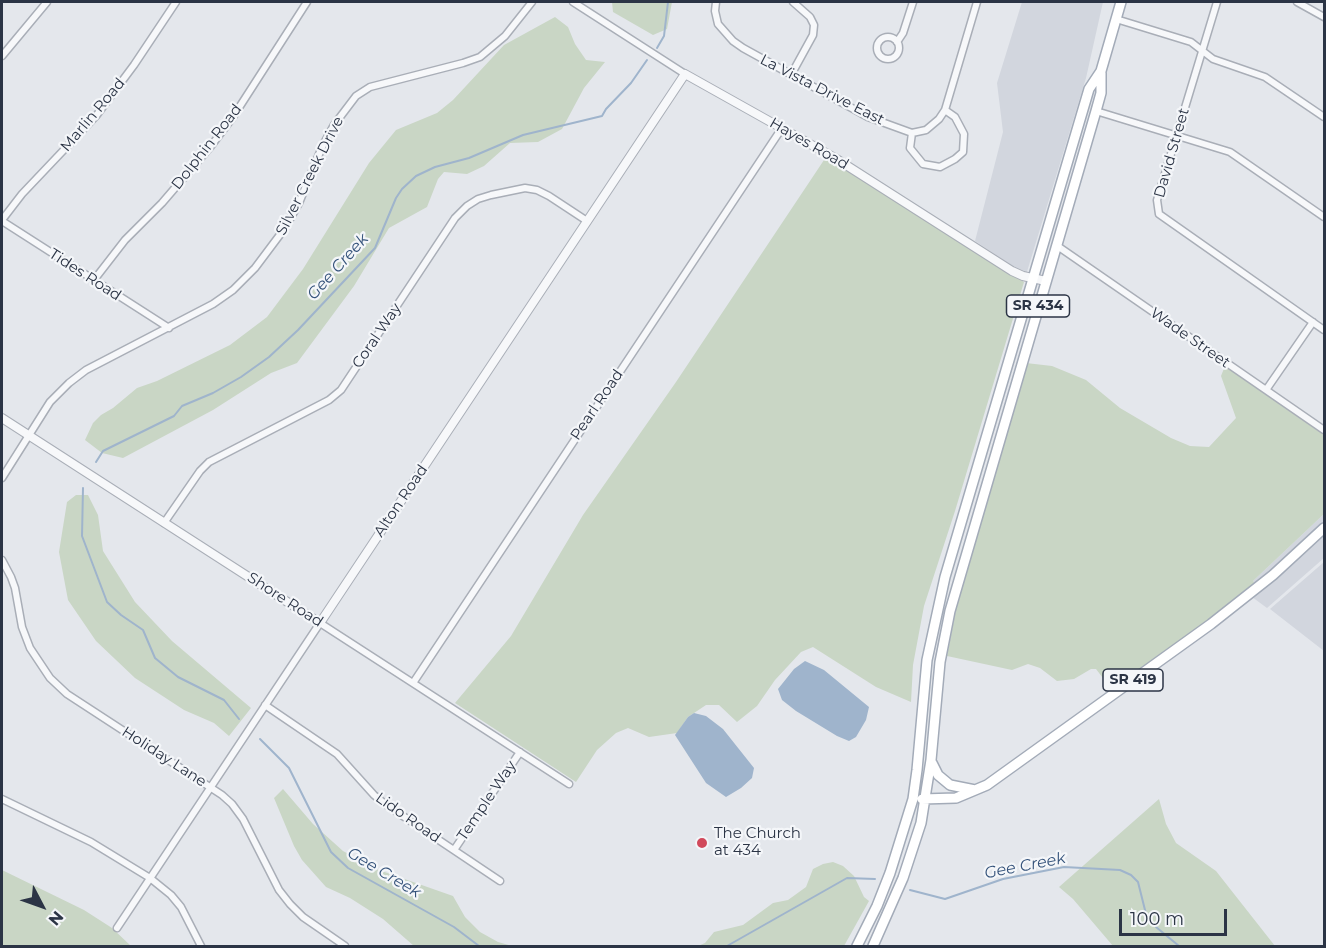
<!DOCTYPE html>
<style>
body{margin:0}
#map{position:relative;width:1326px;height:948px;overflow:hidden;background:#e4e7ec;font-family:Montserrat,sans-serif}
canvas{display:block}
.frame{position:absolute;inset:0;border:3px solid #2b3445;pointer-events:none}
.north{position:absolute;left:12px;top:876px;width:60px;height:60px;-webkit-text-stroke:4px #f4f6f9;paint-order:stroke;rotate:131deg;font-size:16px;font-weight:700;line-height:24px;text-align:center;color:#2b3445}
.north::after{content:'';display:block;margin:auto;width:21px;height:27px;background:#2b3445;clip-path:polygon(50% 0,100% 100%,50% 72%,0 100%)}
.scale{position:absolute;left:1119px;top:909px;width:108px;height:27px;box-sizing:border-box;border:3px solid #2b3445;border-top:0;padding-left:8px;font-size:18px;line-height:21px;white-space:nowrap;color:#2b3445;-webkit-text-stroke:4px #f4f6f9;paint-order:stroke}
</style>
<div id="map">
<canvas width="1326" height="948"></canvas>
<div class="frame"></div>
<div class="north">N</div>
<div class="scale">100 m</div>
</div>
<script>
const ctx = document.querySelector('canvas').getContext('2d');
ctx.lineJoin = 'round';
function fill(path, color) {
  ctx.fillStyle = color;
  ctx.fill(path, 'evenodd');
}
function toPath(rows) {
  const path = new Path2D();
  for (const r of rows) {
    if (r.length === 3) {
      path.moveTo(r[0] + r[2], r[1]);
      path.arc(r[0], r[1], r[2], 0, 2 * Math.PI);
      continue;
    }
    path.moveTo(r[0], r[1]);
    for (let i = 2; i < r.length; i += 2) path.lineTo(r[i], r[i + 1]);
  }
  return path;
}
function stroke(path, color, width, dash) {
  ctx.strokeStyle = color;
  ctx.lineWidth = width;
  ctx.lineCap = dash ? 'butt' : 'round';
  ctx.setLineDash(dash || []);
  ctx.stroke(path);
}
function drawText(font, color, halo, rows, align = 'center') {
  ctx.font = font + ' Montserrat,sans-serif';
  ctx.lineWidth = 4.5;
  ctx.setLineDash([]);
  ctx.textBaseline = 'middle';
  ctx.strokeStyle = halo;
  ctx.fillStyle = color;
  for (const [text, x, y, turn = 0] of rows) {
    ctx.save();
    ctx.translate(x, y);
    ctx.rotate((+turn || 0) * Math.PI / 180);
    ctx.textAlign = isNaN(turn) ? turn : align;
    if (halo) ctx.strokeText(text, 0, 0);
    ctx.fillText(text, 0, 0);
    ctx.restore();
  }
}
fill(toPath([
 [1022,2,1103,2,1086,78,1026,275,975,241,1003,132,997,83],
 [1324,514,1324,523,1270,572,1255,583,1253,581],
 [1324,534,1324,558,1267,608,1252,597],
 [1324,562,1324,651,1270,609]
]), '#d2d6de');
fill(toPath([
 [612,2,672,2,667,29,653,35,613,12],
 [555,17,568,27,575,44,586,60,605,62,584,88,562,129,538,142,510,143,484,166,467,174,444,172,438,179,427,207,389,228,354,286,297,363,271,373,213,410,123,458,102,453,85,440,93,423,101,415,113,408,137,388,157,381,230,345,267,317,303,269,369,163,396,130,437,113,453,100,504,45],
 [826,157,1024,282,955,511,924,606,913,665,911,702,876,687,813,647,801,652,775,680,757,706,737,722,719,705,706,705,688,717,677,733,649,737,628,728,616,733,597,750,576,782,455,703,511,636,583,515,676,382],
 [1026,363,1052,366,1086,380,1120,408,1171,438,1190,446,1209,447,1236,418,1221,376,1225,366,1324,435,1324,514,1253,581,1255,583,1208,621,1112,690,1096,669,1091,669,1074,679,1057,681,1040,668,1028,664,1012,670,947,656,958,599],
 [76,495,88,495,98,515,103,551,135,602,172,641,251,708,229,736,214,723,184,710,135,678,96,641,68,600,59,552,67,502],
 [283,789,313,824,343,851,376,869,453,896,465,917,480,932,498,942,512,946,414,946,383,919,350,898,326,887,302,860,294,846,274,798],
 [1159,799,1166,824,1176,843,1216,871,1275,946,1113,946,1073,899,1059,887],
 [833,862,843,866,854,876,864,897,869,901,844,946,698,946,705,943,714,932,743,925,773,903,788,900,806,887,813,869,823,864],
 [2,870,84,910,112,928,131,946,2,946]
]), '#c9d6c5');
fill(toPath([
 [805,661,824,670,869,707,866,720,856,737,849,741,837,736,796,711,782,700,778,689,794,669],
 [694,713,706,716,723,729,754,768,752,778,741,788,726,797,706,783,675,735,688,717]
]), '#9fb4cc');
stroke(toPath([
 [657,48,664,36,668,2],
 [96,462,103,451,174,416,182,406,213,393,241,377,269,357,298,330,375,248,396,198,402,189,416,176,435,167,469,158,523,135,602,116,606,109,631,83,647,60],
 [83,488,82,536,107,602,121,615,143,630,155,658,178,677,224,700,239,719],
 [260,739,289,768,331,852,348,868,454,927,479,946],
 [910,890,945,899,1003,879,1064,867,1120,870,1131,875,1138,882,1146,914,1156,927,1179,946],
 [727,946,847,878,875,879]
]), '#9fb4cc', 2);
const minor = toPath([
 [573,2,685,74],
 [716,2,715,11,718,24,733,41,743,48,868,117,912,133,926,130,939,119,945,110,977,2],
 [1217,2,1157,200,1159,214,1324,330],
 [1297,2,1324,17],
 [1116,19,1191,42,1213,59,1265,77,1324,117],
 [888,48,11],
 [897,42,903,33,913,2],
 [2,56,47,2],
 [791,75,813,35,814,25,810,17,793,2],
 [1096,111,1230,152,1324,217],
 [912,133,910,148,923,164,940,167,955,159,963,152,964,134,955,117,945,110],
 [2,220,22,194,96,116,134,65,176,2],
 [2,221,169,328],
 [1056,245,1324,430],
 [94,280,125,240,162,203,211,146,233,117,307,2],
 [1266,390,1313,322],
 [2,478,50,402,69,383,86,370,213,304,233,290,255,268,285,228,299,203,322,147,334,125,356,96,370,87,463,63,480,57,505,36,532,2],
 [164,523,200,471,209,462,329,400,341,390,455,218,467,206,478,199,491,195,525,188,537,190,549,196,587,221],
 [2,560,11,577,15,588,22,627,30,648,50,678,67,694,222,795,232,804,243,819,279,890,290,904,303,917,345,946],
 [413,683,782,128],
 [265,705,337,754,374,795,385,804,500,881],
 [2,799,91,842,150,878,171,895,181,907,201,946],
 [454,850,520,752],
 [117,928,320,623,569,784]
]);
const tertiary = toPath([
 [2,418,320,623,685,74,835,158,1012,271,1023,276,1046,281]
]);
const primary = toPath([
 [932,763,938,775,950,785,975,790],
 [922,799,956,798,987,785,1211,624,1273,575,1324,528],
 [857,946,877,906,890,873,913,799,917,770,927,660,945,577,1089,89,1101,71,1121,2],
 [873,946,903,878,921,823,931,760,940,662,950,611,1096,111,1101,93,1101,73]
]);
stroke(minor, '#a9aeb7', 9);
stroke(tertiary, '#a9aeb7', 10);
stroke(primary, '#a3abb8', 12);
stroke(minor, '#f7f8fa', 6);
stroke(tertiary, '#f7f8fa', 8);
stroke(primary, '#fff', 9);
for (const [x, y, r, color] of [
 [702,843,6,"#d1495b"]
]) {
  const dot = new Path2D();
  dot.arc(x, y, r, 0, 2 * Math.PI);
  ctx.fillStyle = color;
  ctx.fill(dot);
  stroke(dot, '#f4f6f9', 2);
}
for (const [x, y, w] of [
 [1038,306,63],
 [1133,680,60]
]) {
  const box = new Path2D();
  box.roundRect(x - w / 2, y - 11, w, 22, 4.5);
  ctx.fillStyle = '#f4f6f9';
  ctx.fill(box);
  stroke(box, '#2b3445', 1.5);
}
drawText('bold 14px', '#2b3445', null, [
 ["SR 434",1038,306],
 ["SR 419",1133,680]
]);
drawText('15px', '#2b3445', '#f4f6f9', [
 ["La Vista Drive East",822,90,27],
 ["Marlin Road",93,115,-50],
 ["Hayes Road",809,144,30],
 ["Dolphin Road",207,147,-52],
 ["David Street",1172,153,-74],
 ["Silver Creek Drive",310,176,-63],
 ["Tides Road",85,275,33],
 ["Coral Way",377,336,-56],
 ["Wade Street",1190,338,35],
 ["Pearl Road",597,405,-56],
 ["Alton Road",401,501,-56],
 ["Shore Road",285,600,33],
 ["Holiday Lane",164,757,33],
 ["Temple Way",487,801,-56],
 ["Lido Road",408,818,35]
]);
drawText('15px', '#2b3445', '#f4f6f9', [
 ["The Church",714,834],
 ["at 434",714,851]
], 'left');
drawText('italic 16px', '#34527a', '#f4f6f9', [
 ["Gee Creek",338,267,-48],
 ["Gee Creek",1025,866,-11],
 ["Gee Creek",384,873,31]
]);
</script>
